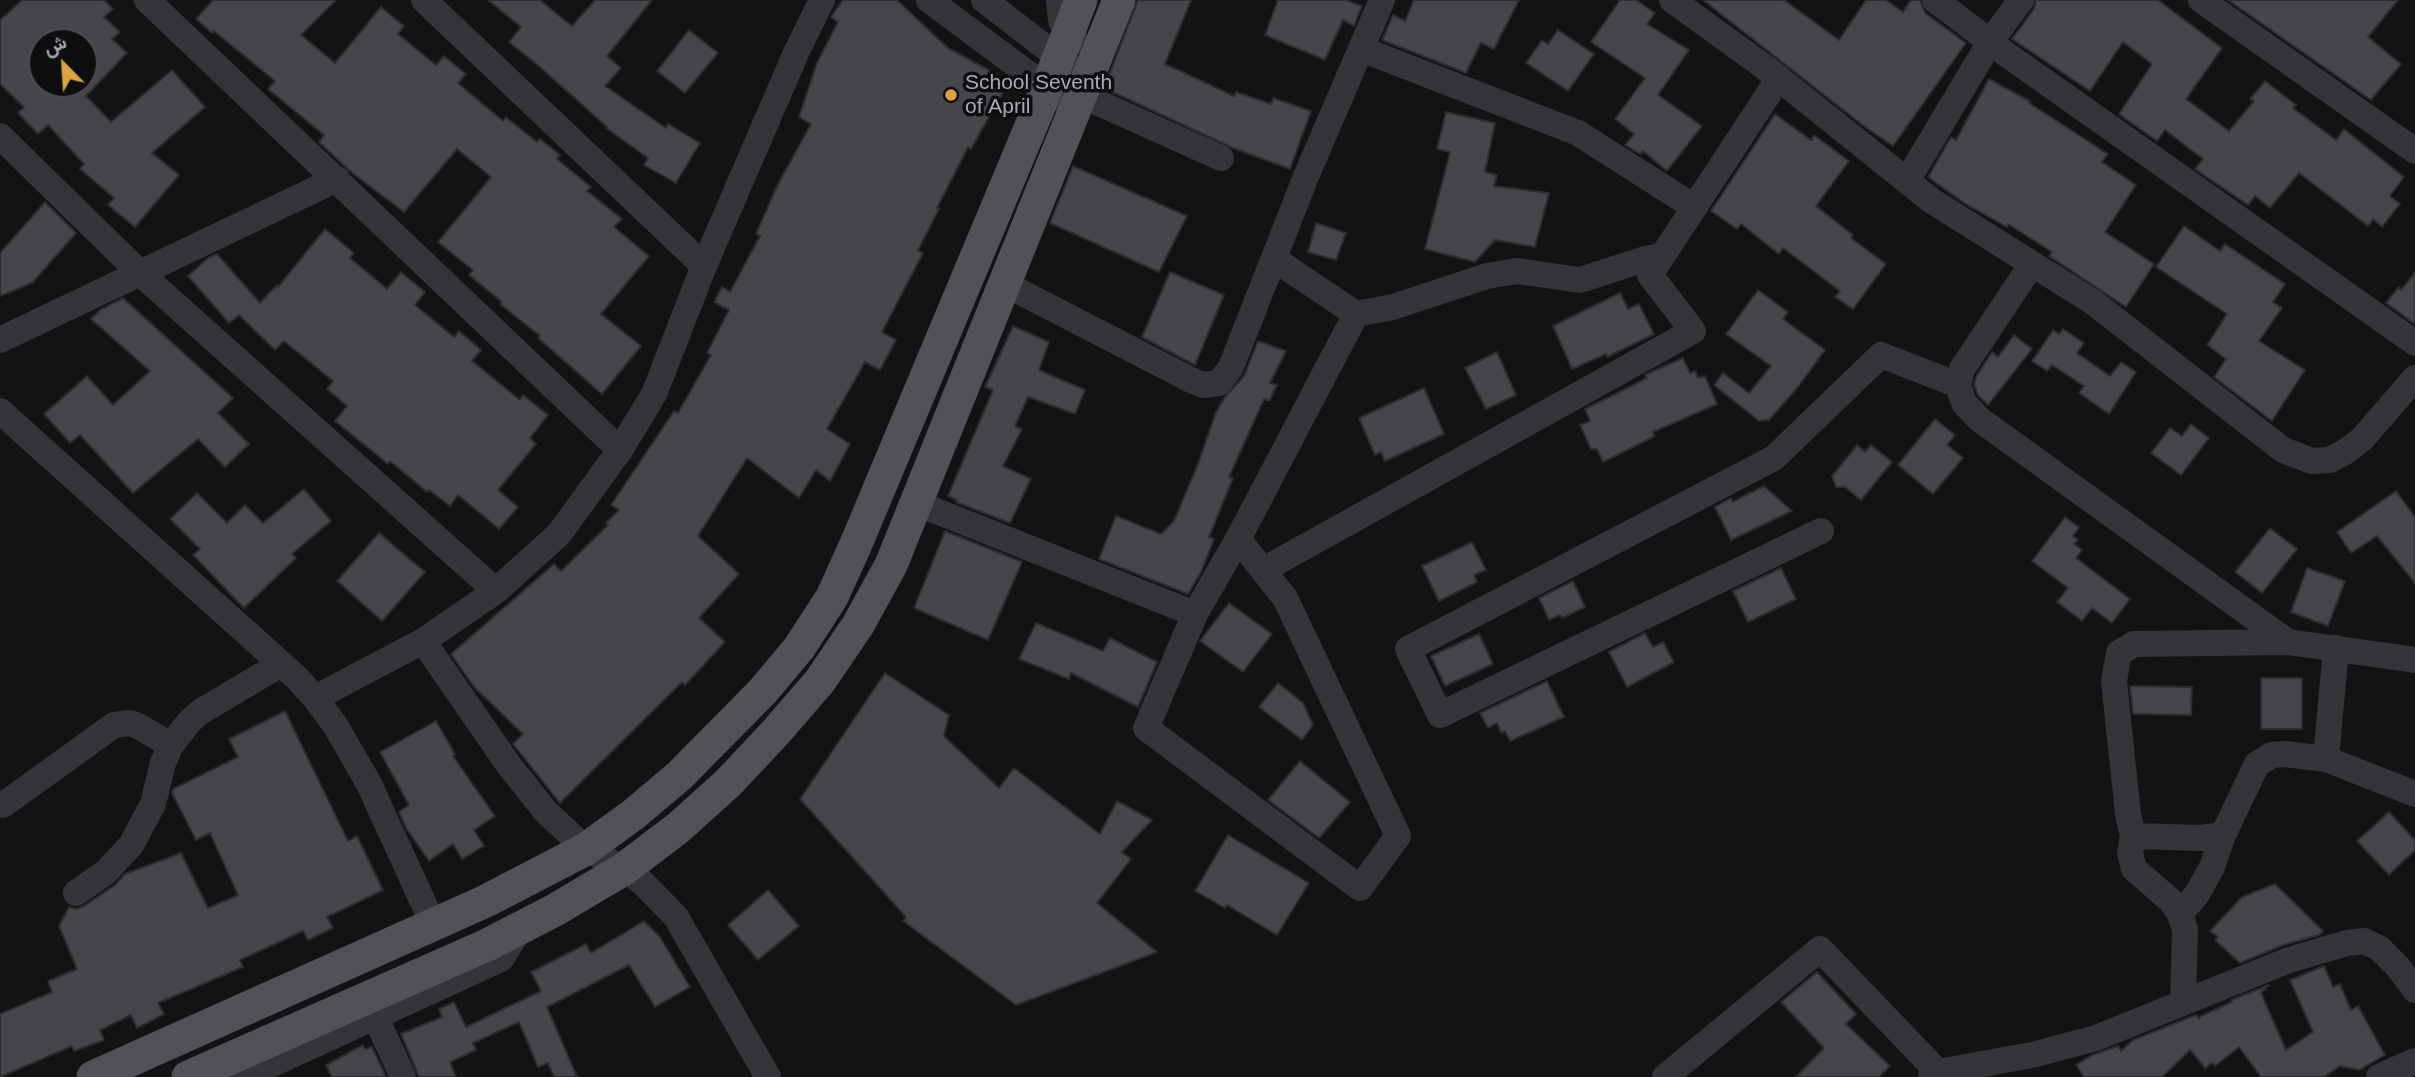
<!DOCTYPE html>
<meta charset="utf-8">
<style>
body{margin:0}
#map{position:relative;width:2415px;height:1077px;overflow:hidden;background:#131314;font-family:Helvetica,Vazirmatn,sans-serif}
canvas{display:block}
.north{position:absolute;left:28px;top:28px;width:70px;height:70px;box-sizing:border-box;background:#0e0e0f;border:2px solid #4b4c51;border-radius:50%;rotate:336deg;font-size:19px;font-weight:700;line-height:28px;text-align:center;color:#a6aab3}
.north::after{content:'';display:block;margin:auto;width:24px;height:32px;background:#dfa240;clip-path:polygon(50% 0,100% 100%,50% 72%,0 100%)}
</style>
<div id="map">
<canvas width="2415" height="1077"></canvas>
<div class="north">ش</div>
</div>
<script>
const ctx = document.querySelector('canvas').getContext('2d');
ctx.lineJoin = 'round';
function fill(path, color) {
  ctx.fillStyle = color;
  ctx.fill(path, 'evenodd');
}
function toPath(rows) {
  const path = new Path2D();
  for (const r of rows) {
    path.moveTo(r[0], r[1]);
    for (let i = 2; i < r.length; i += 2) path.lineTo(r[i], r[i + 1]);
  }
  return path;
}
function stroke(path, color, width, dash) {
  ctx.strokeStyle = color;
  ctx.lineWidth = width;
  ctx.lineCap = dash ? 'butt' : 'round';
  ctx.setLineDash(dash || []);
  ctx.stroke(path);
}
function drawText(font, color, halo, rows, align = 'center') {
  ctx.font = font + ' Helvetica,sans-serif';
  ctx.lineWidth = 7;
  ctx.setLineDash([]);
  ctx.textBaseline = 'middle';
  ctx.strokeStyle = halo;
  ctx.fillStyle = color;
  for (const [text, x, y, turn = 0] of rows) {
    ctx.save();
    ctx.translate(x, y);
    ctx.rotate((+turn || 0) * Math.PI / 180);
    ctx.textAlign = isNaN(turn) ? turn : align;
    if (halo) ctx.strokeText(text, 0, 0);
    ctx.fillText(text, 0, 0);
    ctx.restore();
  }
}
const building = toPath([
 [22,0,104,0,113,9,104,17,120,32,112,39,127,53,86,96,111,122,172,70,205,107,152,153,179,175,135,227,108,205,114,198,80,169,84,164,48,125,38,134,18,113,24,107,0,84,0,20,22,0],
 [42,42,84,42,84,84,42,84,42,42],
 [213,0,336,0,301,35,335,63,381,7,404,26,398,34,436,65,444,56,466,74,458,83,503,121,506,117,537,142,540,139,560,155,557,159,591,187,587,191,622,219,614,227,649,256,601,314,641,346,602,394,538,338,540,336,500,304,502,302,469,275,473,270,438,242,491,177,457,149,404,212,351,172,319,142,324,135,268,89,275,81,214,31,212,33,196,19,213,0],
 [488,0,540,0,572,26,595,0,652,0,607,56,621,68,605,86,666,128,668,124,700,143,676,183,644,165,648,158,606,128,607,127,540,67,509,42,521,27,488,0],
 [843,0,897,0,948,48,998,75,1003,85,1002,94,971,149,968,147,937,208,939,209,918,250,923,253,882,332,896,340,880,370,865,362,827,429,850,444,830,481,816,470,799,498,747,458,698,536,739,574,699,618,725,642,685,685,682,682,560,803,513,744,523,734,474,687,451,654,554,564,561,571,608,525,606,523,619,510,611,505,674,411,678,413,711,355,707,353,729,310,714,302,722,287,730,292,760,236,756,234,777,186,811,124,799,117,817,63,838,22,831,17,843,0],
 [1138,0,1191,0,1165,64,1234,96,1236,92,1271,104,1273,98,1311,111,1290,169,1233,148,1104,88,1138,0],
 [1278,0,1346,0,1362,6,1354,26,1343,20,1325,60,1265,35,1278,0],
 [1414,0,1519,0,1494,49,1481,43,1466,73,1382,40,1393,15,1405,21,1414,0],
 [1620,0,1636,0,1655,13,1647,24,1689,50,1658,95,1702,126,1667,171,1643,151,1640,154,1625,145,1634,134,1615,119,1645,78,1591,42,1620,0],
 [1703,0,1784,0,1839,40,1866,0,1886,0,1903,12,1911,0,1920,0,1925,13,1966,43,1893,146,1865,127,1703,0],
 [2036,0,2158,0,2222,48,2186,99,2229,131,2254,101,2250,99,2265,81,2296,105,2293,108,2336,140,2344,129,2404,177,2390,196,2400,204,2382,227,2373,219,2368,226,2299,173,2270,208,2255,196,2248,205,2195,169,2203,159,2165,130,2157,141,2119,114,2152,64,2123,42,2090,91,2012,39,2034,9,2036,0],
 [2228,0,2398,0,2368,37,2401,64,2371,100,2228,0],
 [689,30,718,53,685,93,657,71,689,30],
 [1558,30,1594,54,1568,91,1526,63,1542,40,1548,44,1558,30],
 [1989,79,2030,101,2029,103,2108,154,2102,162,2136,185,2105,232,2154,264,2126,307,2049,256,2052,252,2008,224,2007,227,1964,203,1928,177,1951,137,1956,140,1989,79],
 [1446,112,1495,123,1485,172,1497,175,1494,186,1549,193,1535,247,1495,240,1475,262,1425,249,1450,152,1437,149,1446,112],
 [1775,114,1811,140,1814,135,1849,161,1816,206,1853,235,1851,238,1886,264,1853,309,1835,297,1840,291,1783,248,1779,254,1741,224,1737,229,1711,211,1775,114],
 [1073,166,1187,216,1159,272,1050,223,1073,166],
 [45,202,76,233,32,283,0,296,0,253,45,202],
 [1316,223,1346,233,1336,260,1308,252,1316,223],
 [2184,226,2220,251,2225,244,2285,284,2273,302,2282,308,2259,341,2305,370,2272,421,2214,377,2226,359,2207,345,2227,314,2156,267,2184,226],
 [325,229,354,253,350,258,387,289,401,272,425,292,415,305,454,337,459,331,481,350,472,361,520,400,523,395,548,415,530,438,536,444,498,490,518,507,499,529,458,495,450,506,429,490,427,492,390,461,388,464,335,421,347,406,327,389,333,381,284,341,275,350,239,315,229,323,188,276,208,258,217,254,260,303,277,285,278,287,325,229],
 [1170,272,1224,295,1195,365,1142,337,1170,272],
 [2415,273,2415,324,2386,303,2399,287,2401,290,2415,273],
 [1758,290,1788,312,1783,319,1825,350,1798,387,1769,420,1759,421,1714,385,1723,373,1749,393,1771,366,1726,334,1758,290],
 [1620,293,1628,309,1639,304,1654,334,1607,357,1606,354,1572,369,1553,326,1620,293],
 [123,298,233,398,218,413,249,444,225,467,198,439,133,493,80,435,70,443,44,414,87,376,113,405,150,371,91,319,100,310,123,298],
 [1013,326,1049,342,1039,370,1085,390,1075,414,1028,397,1015,426,1022,429,1003,466,1031,479,1010,523,956,502,957,500,948,496,993,390,985,387,1013,326],
 [2063,329,2084,343,2077,353,2110,376,2121,362,2136,372,2109,414,2079,393,2084,386,2052,365,2047,371,2032,361,2053,330,2059,334,2063,329],
 [2014,335,2032,349,1988,405,1978,395,1974,384,1977,375,1992,352,1998,357,2014,335],
 [1258,341,1286,351,1270,383,1277,385,1269,401,1264,399,1229,477,1233,478,1209,537,1214,539,1201,572,1188,594,1099,559,1116,516,1161,534,1174,521,1198,464,1216,412,1225,397,1244,376,1258,341],
 [1497,352,1516,395,1486,409,1465,368,1497,352],
 [1683,358,1690,373,1695,371,1698,378,1705,376,1717,404,1653,432,1655,436,1603,462,1597,449,1591,449,1580,425,1590,421,1585,409,1647,378,1645,375,1656,370,1683,358],
 [1424,388,1444,434,1385,461,1381,452,1375,455,1359,418,1424,388],
 [1935,419,1955,435,1947,445,1963,458,1933,494,1898,465,1935,419],
 [2191,424,2209,438,2181,475,2151,453,2170,428,2182,436,2191,424],
 [1857,445,1865,452,1871,445,1892,462,1861,500,1845,487,1836,487,1832,476,1857,445],
 [1764,486,1792,511,1731,540,1715,507,1731,498,1732,502,1764,486],
 [304,489,331,521,292,554,296,558,244,608,193,555,200,549,170,519,197,493,227,523,245,505,263,523,304,489],
 [2396,491,2415,517,2415,583,2377,536,2351,553,2337,532,2396,491],
 [2065,517,2079,527,2073,536,2078,540,2074,544,2082,550,2076,558,2130,599,2112,623,2092,608,2082,621,2057,602,2068,588,2032,561,2065,517],
 [2270,528,2297,549,2262,593,2235,572,2270,528],
 [945,531,1022,562,988,640,914,608,945,531],
 [379,533,425,572,382,621,337,581,379,533],
 [1472,542,1486,570,1474,575,1477,582,1439,601,1422,566,1472,542],
 [1781,568,1796,599,1748,622,1733,591,1781,568],
 [2307,568,2345,581,2328,626,2291,612,2307,568],
 [1573,581,1585,607,1562,618,1560,615,1549,620,1539,598,1573,581],
 [1229,603,1272,634,1243,672,1200,641,1229,603],
 [1036,623,1103,651,1110,638,1157,662,1138,707,1071,673,1069,679,1019,659,1036,623],
 [1645,633,1653,647,1663,642,1674,662,1627,687,1609,652,1645,633],
 [1479,634,1493,664,1445,686,1431,656,1479,634],
 [885,673,949,715,944,736,999,788,1014,768,1100,834,1117,801,1152,820,1122,852,1131,859,1097,903,1157,952,1016,1005,903,921,906,917,800,799,885,673],
 [2261,678,2302,678,2302,729,2261,729,2261,678],
 [1547,681,1564,717,1510,741,1505,731,1501,733,1497,723,1488,728,1480,713,1547,681],
 [1278,683,1303,703,1313,725,1302,740,1259,707,1278,683],
 [2130,686,2192,687,2191,715,2133,714,2130,686],
 [285,711,348,841,357,836,383,890,327,917,333,928,308,940,303,931,240,960,243,967,158,1003,164,1014,137,1028,131,1015,100,1030,104,1040,74,1051,72,1046,0,1077,0,1014,52,992,48,981,77,969,59,926,69,907,77,909,84,906,115,885,125,874,181,853,208,908,238,895,210,833,196,840,172,793,173,789,238,757,229,739,285,711],
 [436,721,455,754,453,756,495,816,474,830,484,846,462,859,453,844,429,861,406,828,399,812,409,805,380,752,436,721],
 [1300,761,1350,802,1319,838,1268,800,1300,761],
 [2389,812,2415,840,2415,850,2389,875,2357,841,2389,812],
 [1228,835,1309,883,1277,935,1227,905,1225,908,1195,891,1228,835],
 [2275,884,2323,931,2319,935,2283,945,2240,963,2215,940,2218,937,2210,931,2242,897,2275,884],
 [768,890,799,926,758,960,728,925,768,890],
 [644,921,660,937,690,987,655,1007,629,965,547,1007,577,1077,554,1077,548,1063,538,1067,519,1022,473,1043,476,1050,450,1062,456,1077,419,1077,401,1034,442,1017,439,1009,454,1002,466,1027,541,991,531,972,586,944,591,953,644,921],
 [2324,966,2333,987,2340,984,2351,1010,2358,1006,2385,1055,2359,1070,2340,1066,2324,1077,2261,1077,2239,1047,2215,1066,2212,1063,2205,1068,2190,1050,2162,1077,2084,1077,2076,1065,2092,1055,2118,1046,2121,1051,2133,1040,2196,1015,2199,1019,2201,1016,2232,1002,2231,1000,2269,985,2261,993,2286,1050,2313,1032,2290,980,2324,966],
 [1817,972,1856,1014,1846,1024,1890,1066,1879,1077,1796,1077,1824,1048,1781,1002,1817,972],
 [363,1045,365,1049,372,1047,386,1077,332,1077,326,1065,363,1045]
]);
fill(building, '#454649');
stroke(building, '#2d2d30', 2);
stroke(toPath([
 [147,0,620,450],
 [424,0,704,266],
 [929,0,1062,99],
 [984,0,1072,68],
 [1059,0,1061,21,1068,34,1076,41],
 [1672,0,1766,68,1932,201,2093,302,2283,450,2312,461,2329,460,2345,452,2362,439,2415,378],
 [1935,0,2006,54,2415,343],
 [2201,0,2415,151],
 [1361,49,1578,133,1694,207],
 [1081,95,1221,158],
 [0,136,141,274,496,591],
 [1907,181,1990,42,2021,0],
 [2032,264,1962,369,1958,385,1964,403,1979,419,2288,642],
 [1005,284,1191,380,1203,385,1219,383,1231,367,1307,174,1382,0],
 [1356,314,1393,307,1487,276,1517,271,1580,280,1645,259,1662,256],
 [0,340,337,179],
 [0,411,297,678,315,698,335,725,368,782,434,926],
 [916,503,1195,614,1238,539,1356,314,1274,259],
 [1821,531,1440,715,1408,649,1774,458,1881,355,1958,385],
 [1263,570,1693,331,1650,275,1779,78],
 [1195,614,1146,728,1360,888,1398,836,1285,598,1238,539],
 [423,641,508,764,546,812,586,849,624,869,643,883,676,917,768,1077],
 [2415,660,2288,642,2134,644,2119,653,2114,681,2128,814,2133,836,2201,838,2223,835,2257,764,2272,755,2285,754,2326,759,2415,794],
 [315,698,423,641,496,591,559,534,620,450,654,394,704,266,796,53,822,0],
 [2326,759,2336,648],
 [3,805,114,725,130,723,138,726,171,745],
 [2133,836,2130,853,2134,869,2170,900,2180,914,2185,930,2183,1002],
 [76,893,106,872,131,845,153,804,163,763,171,745,189,722,200,712,281,664],
 [2180,914,2197,894,2212,867,2223,835],
 [376,1018,403,1077],
 [244,1077,501,959,520,929],
 [1665,1077,1820,949,1938,1072],
 [1931,1077,1938,1072,2032,1055,2096,1038,2289,960,2347,943,2364,941,2379,948,2398,967,2415,990],
 [2379,1077,2415,1061]
]), '#343539', 26);
stroke(toPath([
 [93,1077,486,901,586,849,634,814,679,776,763,691,799,648,832,597,856,544,1047,88,1081,0],
 [188,1077,487,945,555,910,624,869,678,828,728,783,775,733,820,681,858,625,891,565,1119,0]
]), '#505257', 33);
for (const [x, y, r, color] of [
 [951,95,7,"#dfa240"]
]) {
  const dot = new Path2D();
  dot.arc(x, y, r, 0, 2 * Math.PI);
  ctx.fillStyle = color;
  ctx.fill(dot);
  stroke(dot, '#0e0e0f', 2.5);
}
drawText('21px', '#a6aab3', '#0e0e0f', [
 ["School Seventh",965,83],
 ["of April",965,107]
], 'left');
</script>
